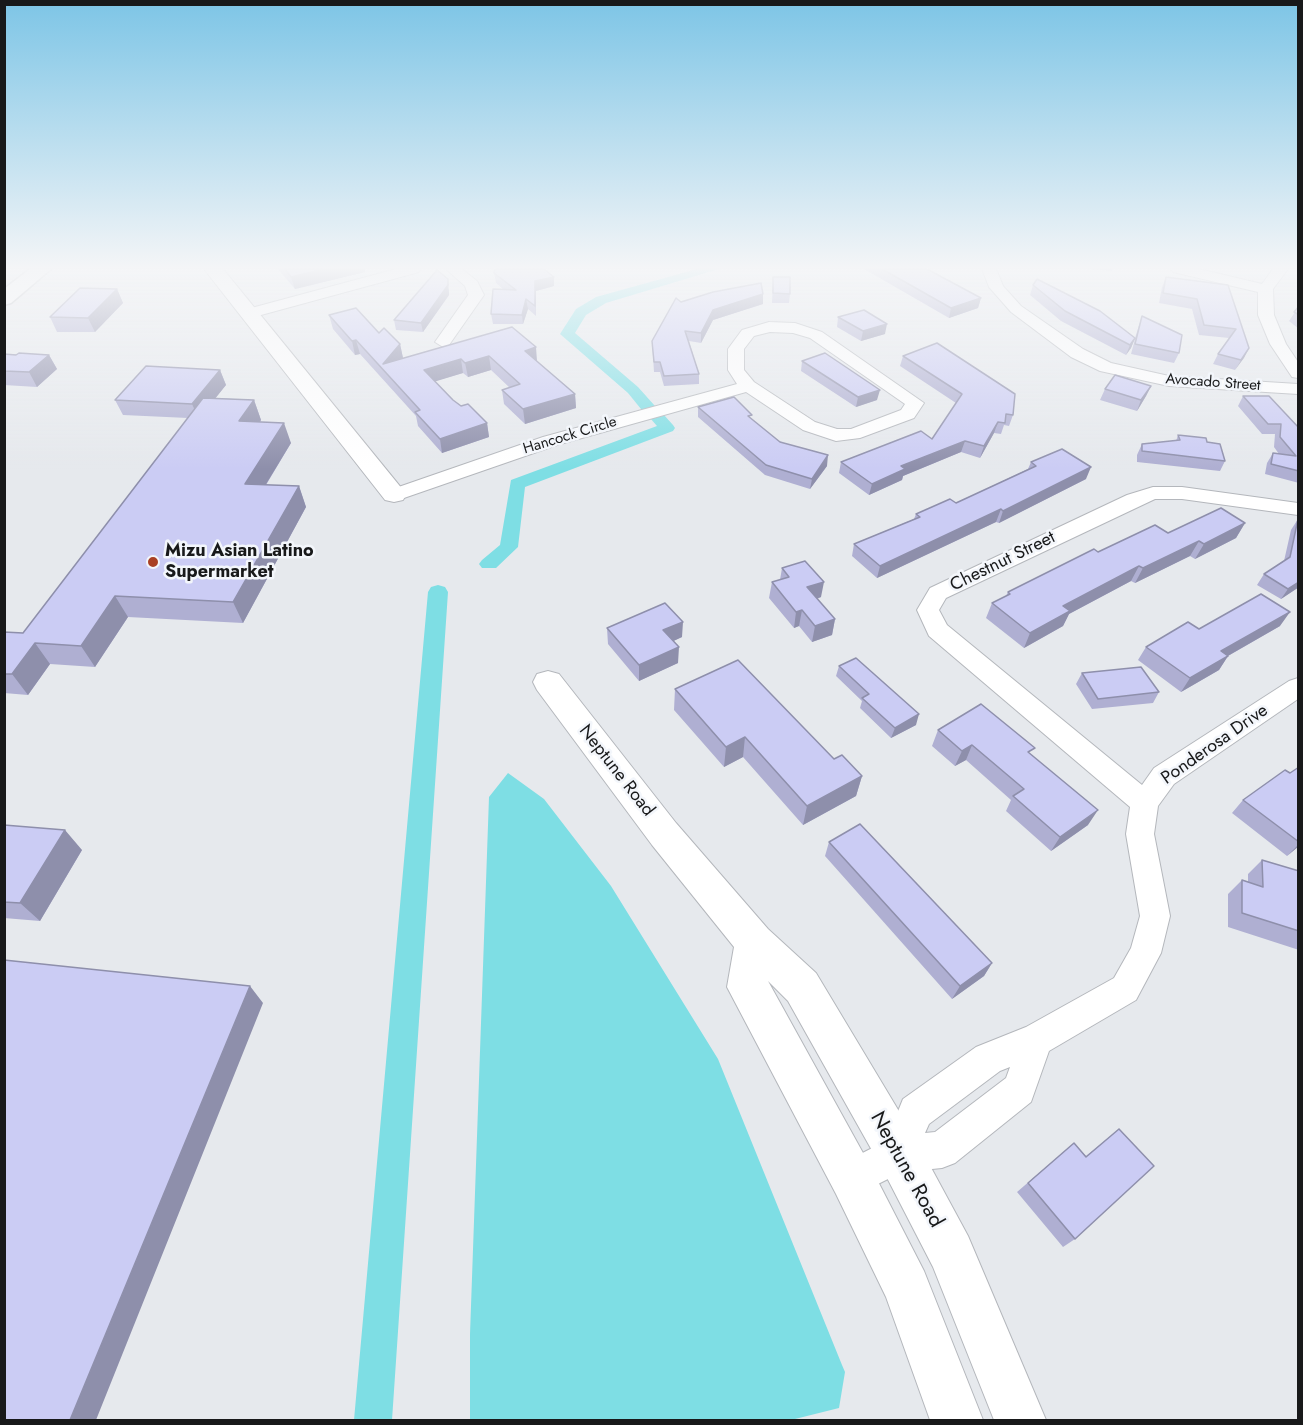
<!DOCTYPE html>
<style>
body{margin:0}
#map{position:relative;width:1303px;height:1425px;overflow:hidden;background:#e6e9ed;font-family:Jost,sans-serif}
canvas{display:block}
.frame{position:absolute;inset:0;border:6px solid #18191a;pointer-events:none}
</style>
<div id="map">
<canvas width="1303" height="1425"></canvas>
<div class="frame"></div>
</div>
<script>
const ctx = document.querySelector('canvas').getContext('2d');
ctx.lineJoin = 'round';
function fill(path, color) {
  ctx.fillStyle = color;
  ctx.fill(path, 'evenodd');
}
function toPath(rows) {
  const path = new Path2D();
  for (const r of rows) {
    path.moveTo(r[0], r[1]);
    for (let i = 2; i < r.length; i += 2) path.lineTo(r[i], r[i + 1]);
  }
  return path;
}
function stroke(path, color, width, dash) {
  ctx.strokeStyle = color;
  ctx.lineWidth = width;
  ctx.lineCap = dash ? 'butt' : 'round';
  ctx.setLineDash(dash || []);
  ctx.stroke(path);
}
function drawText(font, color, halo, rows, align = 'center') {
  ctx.font = font + ' Jost,sans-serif';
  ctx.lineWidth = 5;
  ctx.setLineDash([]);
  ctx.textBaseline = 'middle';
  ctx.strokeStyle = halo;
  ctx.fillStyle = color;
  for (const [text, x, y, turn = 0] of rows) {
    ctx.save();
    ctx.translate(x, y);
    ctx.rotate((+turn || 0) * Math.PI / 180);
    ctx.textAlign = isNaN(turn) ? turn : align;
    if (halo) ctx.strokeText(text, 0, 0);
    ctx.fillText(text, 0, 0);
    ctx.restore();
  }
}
fill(toPath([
 [508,773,544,799,611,886,718,1059,842,1365,845,1372,839,1408,791,1420,470,1420,470,1334,489,797]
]), '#7edee4');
fill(toPath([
 [697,269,719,269,606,303,586,315,575,333,638,387,655,406,653,409,641,409,628,393,560,334,576,309,596,297,697,269],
 [658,413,664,415,673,425,675,428,673,431,525,487,518,547,496,568,482,568,479,564,482,560,500,545,511,480,657,426,650,418,658,413],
 [438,585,445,587,448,592,392,1420,354,1420,428,592,431,587,438,585]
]), '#7edee4');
const minor = toPath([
 [396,269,421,269,419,272,250,318,242,313,244,310,396,269],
 [446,269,462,269,477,281,484,295,449,345,443,347,435,342,468,295,465,286,446,269],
 [982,269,996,269,1003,286,1021,306,1083,349,1111,363,1169,376,1298,384,1298,394,1169,386,1100,371,1071,357,1011,312,989,287,982,269],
 [1171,269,1199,269,1262,284,1273,269,1288,269,1273,289,1274,315,1286,344,1298,362,1298,378,1292,377,1270,344,1258,315,1258,292,1173,272,1171,269],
 [769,322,795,323,822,332,924,403,914,418,860,438,836,441,803,430,746,392,557,445,401,499,387,499,384,495,387,491,543,437,737,384,728,370,728,349,742,330,769,322],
 [770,332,793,333,810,338,905,404,901,410,851,429,837,429,815,422,754,382,744,370,744,349,754,336,770,332],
 [1153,487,1182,487,1298,503,1298,515,1182,499,1155,499,946,598,939,610,947,625,1142,785,1154,768,1289,681,1298,678,1298,699,1174,784,1158,806,1154,834,1170,916,1161,953,1136,1000,1049,1051,1031,1102,955,1163,942,1168,902,1172,852,1197,839,1191,833,1178,839,1165,886,1141,903,1099,976,1047,1026,1027,1114,978,1131,948,1140,916,1126,834,1130,807,929,636,917,610,930,588,1127,495,1153,487],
 [1010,1067,1006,1078,935,1132,925,1133,929,1124,1000,1071,1010,1067]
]);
const major = toPath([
 [204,269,223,269,403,490,406,495,403,500,394,502,385,500,204,269],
 [548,671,559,674,676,823,768,929,816,973,915,1138,968,1236,1046,1420,994,1420,933,1267,883,1170,788,1001,768,981,868,1162,924,1271,983,1420,930,1420,886,1297,836,1194,727,987,734,947,652,845,537,690,533,682,537,674,548,671]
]);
const highway = toPath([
 [30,269,51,269,11,303,4,305,4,289,30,269]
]);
stroke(minor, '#b4b7bc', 2);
stroke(major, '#b4b7bc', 2);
stroke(highway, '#b4b7bc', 3);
fill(minor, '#fff');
fill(major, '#fff');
fill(highway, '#fff');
fill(toPath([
 [278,269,365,269,365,272,295,289],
 [864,269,927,269,981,298,978,308,949,318],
 [1092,269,1113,269,1112,271],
 [494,273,554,277,554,286,536,291,536,316,528,309,523,324,493,324,491,314,504,290,496,283],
 [773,277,790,294,789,303,772,303],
 [1166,277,1228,285,1249,348,1235,370,1213,364,1218,354,1229,338,1199,335,1192,309,1159,303,1162,287],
 [1033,285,1135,338,1142,316,1179,353,1174,363,1131,354,1135,339,1131,348,1126,355,1061,321,1030,295],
 [117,289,123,303,95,332,57,332,50,317],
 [449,289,449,295,423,332,396,330,394,320],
 [681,302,763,304,713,320,701,343,689,341,699,374,699,384,664,386,660,372,654,372,652,341],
 [1299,306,1299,329,1289,321],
 [329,315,379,333,400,344,403,358,402,359,512,327,537,361,575,394,576,408,525,424,504,404,502,390,510,388,491,370,468,377,463,373,435,381,453,400,487,423,489,437,442,453,418,426,416,416,360,354,355,355,333,329],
 [838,317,885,334,861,341,837,327],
 [4,354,49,355,57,369,37,387,4,385],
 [903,356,1013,415,1009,426,1004,425,1001,434,994,433,980,458,961,452,903,476,902,480,869,495,839,473,841,462,932,439,956,403,900,366],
 [802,361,877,400,856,407,801,371],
 [220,370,226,385,215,398,254,400,261,420,260,422,291,443,266,485,299,486,306,507,243,623,128,617,95,667,50,664,28,695,4,693,4,632,23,633,188,418,123,415,115,400],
 [1151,386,1146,396,1137,411,1100,400,1105,389],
 [1243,396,1299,428,1299,483,1265,474,1267,463,1273,453,1279,454,1274,447,1275,434,1262,434,1238,406],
 [698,407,752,420,780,442,827,466,810,489,765,475,698,417],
 [1178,435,1207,442,1225,461,1220,471,1137,462,1137,455,1142,444,1176,441],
 [1031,462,1086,479,999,523,996,522,877,578,852,556,854,544,914,519,916,514,956,503,1028,469],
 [1298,519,1299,519,1299,587,1281,599,1257,585,1264,574,1284,561,1291,530],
 [1245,523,1236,538,1195,559,1190,556,1135,583,1131,581,1069,614,1063,626,1024,648,986,618,992,603,1006,596,1008,592,1098,552,1168,533],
 [782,568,821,597,817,599,835,619,832,635,812,642,799,626,794,628,769,598,772,582,780,580],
 [1280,626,1228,656,1219,670,1181,692,1138,660,1146,647,1199,629],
 [607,628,682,637,673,641,678,663,639,681,608,644],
 [839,666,916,725,891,738,860,708,862,701,836,676],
 [1082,673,1159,692,1153,703,1092,709,1076,684],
 [675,689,834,759,862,776,856,796,803,825,743,757,724,767,674,710],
 [938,730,1031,755,1088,825,1051,851,1006,811,1011,800,966,760,955,766,932,746],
 [1299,767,1299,846,1287,856,1232,813,1243,800,1290,773],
 [4,825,82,850,40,921,4,918],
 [829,842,992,963,984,976,952,999,825,856],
 [1262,860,1299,871,1299,950,1228,927,1228,894,1242,880,1248,882,1248,874],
 [1119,1129,1075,1239,1063,1247,1017,1192,1074,1143,1086,1156]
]), '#afafd2');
fill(toPath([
 [324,269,365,269,365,272,295,289,291,277],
 [554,277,554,286,536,291,536,316,535,281],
 [448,279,449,295,423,332,421,323],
 [117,289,123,303,95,332,88,318],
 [763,294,763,304,713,320,701,343,701,333,713,310],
 [981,298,978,308,949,318,951,308],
 [526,299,528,309,523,324,522,315],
 [887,324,885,334,861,341,863,331],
 [1135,338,1131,348,1126,355,1130,345],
 [356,340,360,354,355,355,352,341],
 [400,344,403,358,389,376,383,364],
 [536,347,537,361,525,351],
 [1249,348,1244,358,1235,370,1241,360],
 [49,355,57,369,37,387,29,372],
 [489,356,491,370,468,377,465,363],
 [461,359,463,373,427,384,424,370],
 [220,370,226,385,199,419,192,404],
 [1151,386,1146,396,1137,411,1141,400],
 [880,390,877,400,856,407,858,397],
 [575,394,576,408,525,424,523,409],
 [254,400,261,420,247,441,239,421],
 [998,422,994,433,980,458,984,446],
 [284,423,291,443,254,504,245,484],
 [487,423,489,437,442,453,440,439],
 [965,441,961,452,903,476,902,480,869,495,872,484,901,466],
 [828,455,827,466,810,489,812,479],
 [1091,467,1086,479,999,523,1003,511],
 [299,486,306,507,243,623,233,602],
 [1001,509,996,522,877,578,880,566],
 [1245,523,1236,538,1195,559,1204,544],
 [1199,541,1190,556,1135,583,1143,568],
 [1139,566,1131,581,1069,614,1063,626,1024,648,1030,633,1063,606],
 [824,582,821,597,804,603,807,587],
 [1299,582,1299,587,1281,599,1288,589],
 [115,596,128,617,95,667,81,646],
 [802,610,799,626,794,628,796,612],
 [1290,612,1280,626,1212,665,1221,651],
 [835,619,832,635,812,642,815,626],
 [683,622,682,637,663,646,663,630],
 [35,643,50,664,28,695,12,674],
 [679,647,678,663,639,681,639,665],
 [1228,656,1219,670,1181,692,1190,678],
 [919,714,916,725,891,738,895,728],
 [745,737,743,757,724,767,726,747],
 [972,745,966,760,955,766,962,751],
 [862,776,856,796,803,825,807,806],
 [1098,810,1088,825,1051,851,1060,837],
 [65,830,82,850,40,921,20,903],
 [1299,844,1299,846,1287,856],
 [992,963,984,976,952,999,960,986],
 [250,986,263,1003,96,1420,70,1420]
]), '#8e8fab');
const building = toPath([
 [285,269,324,269,291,277,285,269],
 [495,269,544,269,554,277,535,281,535,306,526,299,522,315,491,314,493,289,516,290,494,273,495,269],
 [882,269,927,269,981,298,951,308,882,269],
 [437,270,448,279,448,285,421,323,394,320,437,270],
 [773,277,790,277,790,294,773,293,773,277],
 [1166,277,1228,285,1249,348,1241,360,1218,354,1236,329,1204,325,1197,299,1163,293,1166,277],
 [1037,279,1100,311,1135,338,1130,345,1065,311,1033,285,1037,279],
 [761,283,763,294,713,310,701,333,685,331,699,374,664,376,660,362,654,362,652,341,676,298,681,302,713,292,761,283],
 [80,288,117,289,88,318,50,317,80,288],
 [1299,306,1299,315,1294,312,1299,306],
 [356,308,379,333,384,328,400,344,383,364,512,327,536,347,525,351,575,394,523,409,502,390,520,384,489,356,465,363,461,359,424,370,453,400,461,406,468,404,487,423,440,439,415,412,420,410,356,340,352,341,329,315,356,308],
 [864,310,887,324,863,331,838,317,864,310],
 [1142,316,1182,335,1179,353,1135,344,1142,316],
 [937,343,1015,394,1013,415,1006,414,1005,423,998,422,984,446,965,441,901,466,905,469,872,484,841,462,921,431,932,439,962,394,903,356,937,343],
 [19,353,49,355,29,372,4,371,4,354,16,355,19,353],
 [825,353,880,390,858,397,802,361,825,353],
 [146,366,220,370,192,404,115,400,146,366],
 [1115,375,1151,386,1141,400,1105,389,1115,375],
 [1243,396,1269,396,1299,428,1299,471,1271,464,1273,453,1296,456,1280,437,1281,424,1268,424,1243,396],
 [734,397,752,415,748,416,780,442,828,455,812,479,766,465,698,407,734,397],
 [203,398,254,400,239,421,284,423,245,484,299,486,233,602,115,596,81,646,35,643,12,674,4,674,4,632,23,633,203,398],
 [1178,435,1206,438,1207,442,1220,444,1225,461,1142,451,1142,444,1180,440,1178,435],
 [1062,449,1091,467,1003,511,1001,509,880,566,854,544,920,517,916,514,950,499,956,503,1036,466,1031,462,1062,449],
 [1221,508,1245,523,1204,544,1199,541,1143,568,1139,566,1063,606,1070,611,1030,633,992,603,1010,594,1008,592,1094,549,1098,552,1155,525,1168,533,1221,508],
 [1298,519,1299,519,1299,582,1288,589,1264,574,1290,557,1298,519],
 [805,561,824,582,807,587,835,619,815,626,802,610,796,612,772,582,789,577,782,568,805,561],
 [1261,594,1290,612,1221,651,1228,656,1190,678,1146,647,1188,622,1199,629,1261,594],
 [665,603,683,622,663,630,679,647,639,665,607,628,665,603],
 [856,658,919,714,895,728,862,698,869,694,839,666,856,658],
 [738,660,834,759,842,755,862,776,807,806,745,737,726,747,675,689,738,660],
 [1141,667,1159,692,1098,699,1082,673,1141,667],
 [981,704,1035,748,1028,752,1098,810,1060,837,1013,796,1024,789,972,745,962,751,938,730,981,704],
 [1299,767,1299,842,1243,800,1285,770,1290,773,1299,767],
 [860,824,992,963,960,986,829,842,860,824],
 [4,825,65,830,20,903,4,902,4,825],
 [1262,860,1299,871,1299,931,1242,913,1242,880,1263,887,1262,860],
 [4,960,250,986,70,1420,4,1420,4,960],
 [1119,1129,1154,1166,1075,1239,1028,1183,1074,1143,1086,1157,1119,1129]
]);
fill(building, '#cbccf4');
stroke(building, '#8e8fab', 1.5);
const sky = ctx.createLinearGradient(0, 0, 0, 469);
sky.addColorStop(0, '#7dc5e6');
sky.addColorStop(0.57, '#f4f5f7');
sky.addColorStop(1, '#f4f5f700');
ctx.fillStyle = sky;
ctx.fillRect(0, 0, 1303, 469);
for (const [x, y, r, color] of [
 [153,562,6,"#a94024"]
]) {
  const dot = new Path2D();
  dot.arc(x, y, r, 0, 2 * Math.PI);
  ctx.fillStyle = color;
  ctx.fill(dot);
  stroke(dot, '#f3f6fb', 2);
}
drawText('15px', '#18191a', '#f3f6fb', [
 ["Avocado Street",1213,383,4],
 ["Hancock Circle",570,436,-17]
]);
drawText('bold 18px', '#18191a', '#f3f6fb', [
 ["Mizu Asian Latino",165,552],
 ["Supermarket",165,573]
], 'left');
drawText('18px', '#18191a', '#f3f6fb', [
 ["Chestnut Street",1003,562,-26],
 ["Ponderosa Drive",1215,745,-35],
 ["Neptune Road",616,771,52]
]);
drawText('21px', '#18191a', '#f3f6fb', [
 ["Neptune Road",906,1170,61]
]);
</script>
